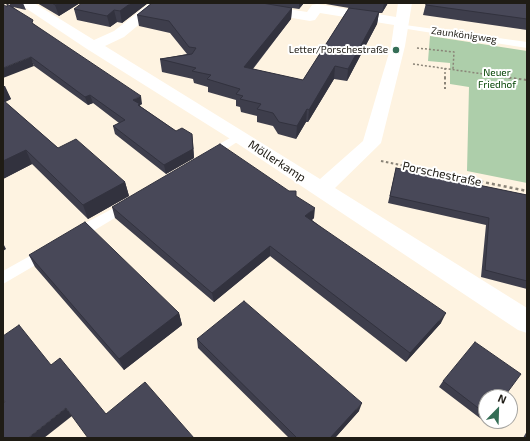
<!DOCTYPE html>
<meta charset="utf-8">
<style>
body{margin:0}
#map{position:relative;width:530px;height:441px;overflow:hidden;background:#fef3e1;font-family:"Exo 2",sans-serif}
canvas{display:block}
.frame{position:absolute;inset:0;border:4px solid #1f1c15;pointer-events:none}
.north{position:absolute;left:478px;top:389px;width:40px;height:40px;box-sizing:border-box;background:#fff;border:1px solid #a5a4a1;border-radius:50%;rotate:23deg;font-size:11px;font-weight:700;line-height:16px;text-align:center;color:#1f1c15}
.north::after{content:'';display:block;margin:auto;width:14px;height:18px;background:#356e56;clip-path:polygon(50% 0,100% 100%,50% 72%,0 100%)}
</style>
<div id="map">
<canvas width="530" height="441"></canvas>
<div class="frame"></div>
<div class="north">N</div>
</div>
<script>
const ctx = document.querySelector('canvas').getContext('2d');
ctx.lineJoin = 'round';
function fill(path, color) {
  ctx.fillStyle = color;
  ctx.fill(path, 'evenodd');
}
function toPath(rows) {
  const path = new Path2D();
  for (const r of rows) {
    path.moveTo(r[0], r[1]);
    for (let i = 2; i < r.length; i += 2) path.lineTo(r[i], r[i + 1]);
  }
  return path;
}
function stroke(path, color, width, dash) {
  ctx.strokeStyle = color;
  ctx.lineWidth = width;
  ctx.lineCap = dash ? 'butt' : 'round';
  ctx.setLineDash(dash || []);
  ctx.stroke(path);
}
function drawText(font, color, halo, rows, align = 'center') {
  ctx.font = font + ' "Exo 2",sans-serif';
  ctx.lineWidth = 4;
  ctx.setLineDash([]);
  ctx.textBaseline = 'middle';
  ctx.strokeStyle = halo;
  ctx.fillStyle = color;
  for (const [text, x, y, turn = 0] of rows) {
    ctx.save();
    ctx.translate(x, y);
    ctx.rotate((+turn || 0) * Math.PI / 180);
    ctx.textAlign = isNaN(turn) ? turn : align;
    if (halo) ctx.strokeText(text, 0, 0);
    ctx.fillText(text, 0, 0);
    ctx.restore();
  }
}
fill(toPath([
 [430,36,527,51,527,183,467,171,469,87,450,84,450,63,428,61]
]), '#adceaa');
stroke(toPath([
 [417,48,454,52,453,69],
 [413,64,512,78],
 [445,68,445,78]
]), '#8a8377', 1.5, [2, 2]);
stroke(toPath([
 [445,77,445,89],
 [504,77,527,80],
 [381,161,444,174]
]), '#8a8377', 2, [2.5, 2.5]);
stroke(toPath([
 [439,173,527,191]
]), '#8a8377', 2.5, [3, 3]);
fill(toPath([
 [398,24,527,42,527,48,401,28,397,26,398,24],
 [239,133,244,136,243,138,213,158,205,158,203,155,205,152,239,133],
 [129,200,133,201,135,204,133,207,80,239,75,240,70,239,68,235,70,231,129,200],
 [46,247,51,248,53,252,51,256,3,284,3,271,46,247]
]), '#fff');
fill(toPath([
 [18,3,34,3,94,40,114,31,150,3,165,3,124,37,105,46,320,179,363,141,391,46,394,25,320,13,315,20,310,21,227,7,220,3,251,3,307,12,312,5,317,4,396,17,398,3,412,3,405,46,381,143,335,188,527,308,527,333,518,330,232,140,87,49,18,3]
]), '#fff');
fill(toPath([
 [9,3,23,3,26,10,13,7,35,25,142,104,140,105,140,106,193,143,194,158,166,174,115,134,113,126,119,123,93,103,88,105,34,66,7,7,10,5],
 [37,3,80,3,59,16],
 [148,3,122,23,117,22,110,27,77,20,74,9],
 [152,3,304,3,299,9,292,8,291,19,253,69,303,80,349,8,320,3,388,3,382,13,379,13,377,24,347,81,334,79,308,122,306,122,296,139,278,134,273,126,257,122,257,116,241,112,240,107,236,106,236,100,208,92,208,87,194,83,193,79,162,72,160,59,187,54,170,33,139,26,137,15],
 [426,3,527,3,527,30,423,15],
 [3,84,11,99,5,102,58,148,125,182,129,196,88,219,32,164,3,179],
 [396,168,527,195,527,289,481,277,486,225,388,203],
 [296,196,314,218,312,220,441,323,406,362,270,256,214,302,115,218,112,207],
 [29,255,179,313,182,325,124,370,35,267],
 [197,339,359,411,335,438,289,438,198,348],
 [443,381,486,397,486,421,485,422,439,387],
 [527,431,527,438,523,438]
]), '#3e3e4c');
fill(toPath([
 [59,3,80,3,59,16,55,5],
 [131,3,148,3,122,23,120,11],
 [299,3,304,3,299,9],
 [384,3,388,3,382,13],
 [292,8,291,19,244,79,244,67],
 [114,10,117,22,110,27,107,16],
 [379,12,377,24,347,81,348,69],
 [31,57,34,66,3,78,3,68],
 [335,66,334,79,308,122,309,110],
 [3,86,5,86,11,99,3,103],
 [90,95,93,103,88,105,85,97],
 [141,96,142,104,140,105,142,113,133,100],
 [307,109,306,122,296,139,297,126],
 [192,134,194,158,166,174,164,165],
 [26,150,32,164,3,179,3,161],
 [125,182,129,196,88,219,83,205],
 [315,208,314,218,304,226,305,216],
 [3,243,6,249,3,251],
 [270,246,270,256,214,302,212,293],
 [179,313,182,325,124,370,119,359],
 [446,313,441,323,406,362,410,353],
 [362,403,359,411,335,438,330,438],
 [66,408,72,416,44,438,28,438]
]), '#32323e');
const building = toPath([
 [52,3,59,3,55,5,52,3],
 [82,3,131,3,120,11,114,10,107,16,74,9,82,3],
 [152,3,262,3,292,8,244,67,303,80,349,8,379,12,348,69,335,66,309,110,307,109,297,126,279,122,273,113,257,109,261,104,240,99,243,96,236,94,240,89,207,79,211,75,192,71,196,68,160,59,192,54,196,48,189,47,169,21,137,15,152,3],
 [426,3,527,3,527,19,426,5,426,3],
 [3,4,7,7,7,4,33,20,32,23,141,96,133,100,140,104,138,105,176,131,182,128,192,134,193,149,164,165,113,126,125,120,90,95,85,97,31,57,3,68,3,4],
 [3,100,58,148,76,139,125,182,83,205,26,150,3,161,3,100],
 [220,144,289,191,296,191,296,196,315,208,305,216,446,313,410,353,270,246,212,293,112,207,220,144],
 [396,168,527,195,527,281,485,270,489,218,390,196,396,168],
 [85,222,179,313,119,359,29,255,85,222],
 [244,301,362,403,330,438,297,438,197,339,244,301],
 [19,325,51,365,60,358,106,414,145,382,194,438,88,438,66,408,28,438,3,438,3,403,5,402,3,399,3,336,19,325],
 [475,342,521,374,504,397,486,397,486,414,443,381,475,342]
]);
fill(building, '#484858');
stroke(building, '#32323e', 1);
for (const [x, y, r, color] of [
 [396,50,4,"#356e56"]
]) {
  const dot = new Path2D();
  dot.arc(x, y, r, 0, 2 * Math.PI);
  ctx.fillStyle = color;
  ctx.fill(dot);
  stroke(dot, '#fff', 1.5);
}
drawText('10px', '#1f1c15', '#fff', [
 ["Zaunkönigweg",464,35,8]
]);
drawText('10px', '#1f1c15', '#fff', [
 ["Letter/Porschestraße",388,50]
], 'right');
drawText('10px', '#034403', '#fff', [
 ["Neuer",497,73],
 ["Friedhof",497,85]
]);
drawText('12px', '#1f1c15', '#fff', [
 ["Möllerkamp",277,161,33],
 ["Porschestraße",442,174,12]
]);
</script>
